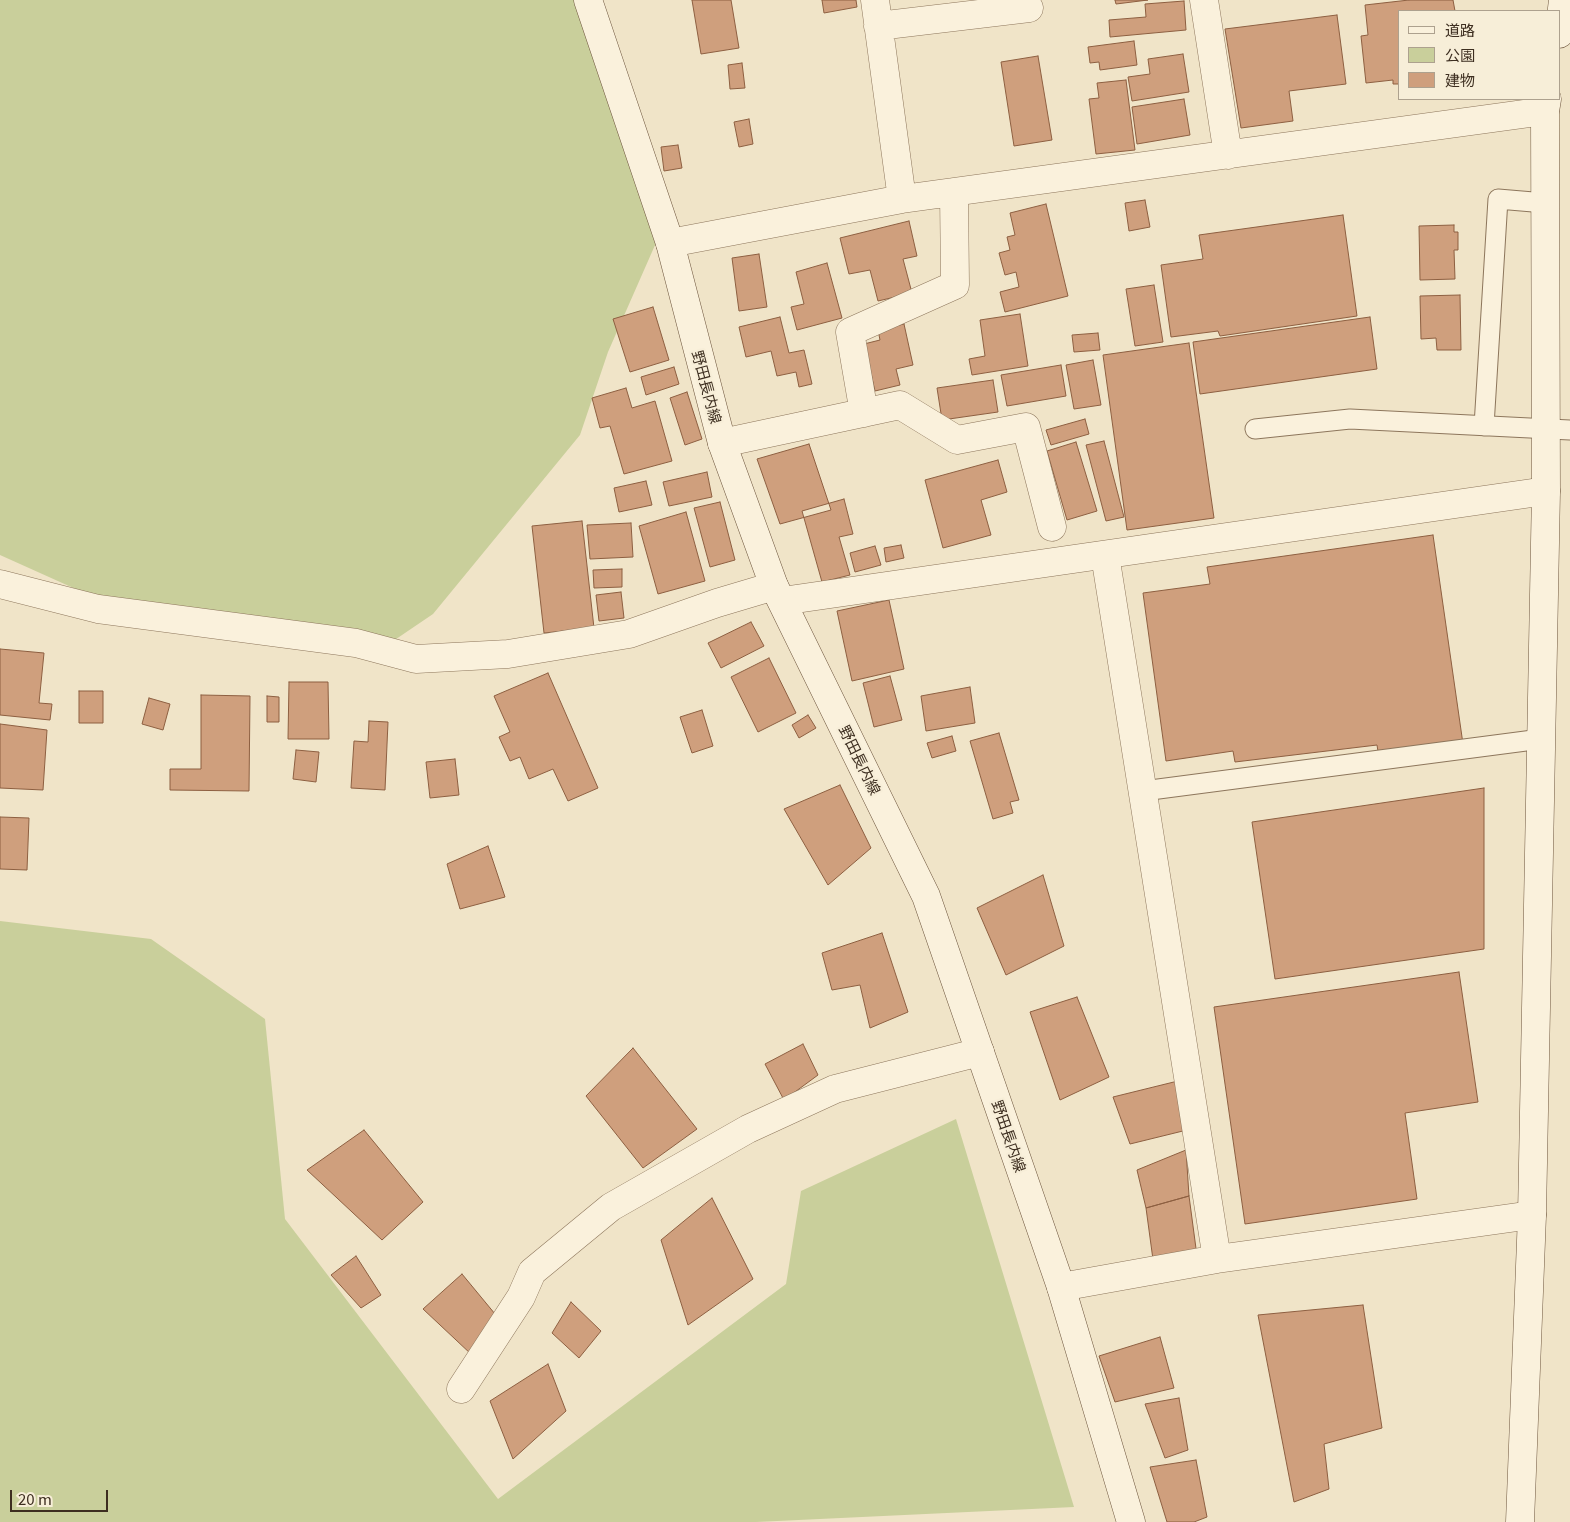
<!DOCTYPE html>
<meta charset="utf-8">
<style>
body{margin:0}
#map{position:relative;width:1570px;height:1522px;overflow:hidden;background:#f0e4c8;font-family:Georgia,"Noto Sans JP",serif}
canvas{display:block}
.legend{position:absolute;left:1398px;top:10px;width:162px;height:90px;box-sizing:border-box;background:#f7eed8;border:1px solid #ada18e;margin:0;padding:6px 9px;list-style:none;font-size:15px;color:#3d2e20}
.legend li{display:flex;align-items:center;gap:10px;height:25px}
.legend b{width:25px;border:1px solid #ada18e}
.scale{position:absolute;left:10px;top:1490px;width:98px;height:22px;box-sizing:border-box;border:2px solid #3d2e20;border-top:0;padding-left:6px;font-size:15px;line-height:18px;white-space:nowrap;color:#3d2e20;-webkit-text-stroke:4px #f7eed8;paint-order:stroke}
</style>
<div id="map">
<canvas width="1570" height="1522"></canvas>
<ul class="legend">
<li><b style="height:6px;background:#faf1dc"></b>道路</li>
<li><b style="height:14px;background:#c9cf9b"></b>公園</li>
<li><b style="height:14px;background:#cf9f7d"></b>建物</li>
</ul>
<div class="scale">20 m</div>
</div>
<script>
const ctx = document.querySelector('canvas').getContext('2d');
ctx.lineJoin = 'round';
function fill(path, color) {
  ctx.fillStyle = color;
  ctx.fill(path, 'evenodd');
}
function toPath(rows) {
  const path = new Path2D();
  for (const r of rows) {
    path.moveTo(r[0], r[1]);
    for (let i = 2; i < r.length; i += 2) path.lineTo(r[i], r[i + 1]);
  }
  return path;
}
function stroke(path, color, width, dash) {
  ctx.strokeStyle = color;
  ctx.lineWidth = width;
  ctx.lineCap = dash ? 'butt' : 'round';
  ctx.setLineDash(dash || []);
  ctx.stroke(path);
}
function drawText(font, color, halo, rows, align = 'center') {
  ctx.font = font + ' Georgia,"Noto Sans JP",serif';
  ctx.lineWidth = 4.5;
  ctx.setLineDash([]);
  ctx.textBaseline = 'middle';
  ctx.strokeStyle = halo;
  ctx.fillStyle = color;
  for (const [text, x, y, turn = 0] of rows) {
    ctx.save();
    ctx.translate(x, y);
    ctx.rotate((+turn || 0) * Math.PI / 180);
    ctx.textAlign = isNaN(turn) ? turn : align;
    if (halo) ctx.strokeText(text, 0, 0);
    ctx.fillText(text, 0, 0);
    ctx.restore();
  }
}
fill(toPath([
 [0,0,600,0,670,211,608,352,580,435,433,614,374,654,169,631,0,555],
 [0,921,151,939,265,1019,285,1219,498,1499,786,1284,801,1191,956,1119,1074,1507,756,1522,0,1522]
]), '#c9cf9b');
const building = toPath([
 [692,0,731,0,739,48,701,54,692,0],
 [822,0,856,0,857,7,824,13,822,0],
 [1115,0,1148,0,1116,4,1115,0],
 [1409,0,1453,0,1455,11,1399,11,1399,84,1393,84,1393,80,1366,83,1361,36,1368,35,1365,5,1409,0],
 [1184,1,1186,30,1110,37,1109,20,1146,17,1145,4,1184,1],
 [1337,15,1346,84,1289,91,1293,121,1241,128,1225,29,1337,15],
 [1134,41,1137,65,1100,70,1099,62,1090,63,1088,47,1134,41],
 [1183,54,1189,92,1132,101,1128,77,1150,74,1148,59,1183,54],
 [1038,56,1052,140,1014,146,1001,62,1038,56],
 [742,63,745,88,730,89,728,65,742,63],
 [1126,80,1135,150,1096,154,1089,99,1099,98,1097,83,1126,80],
 [1184,99,1190,135,1137,144,1132,107,1184,99],
 [749,119,753,144,739,147,734,122,749,119],
 [678,145,682,168,664,171,661,147,678,145],
 [1145,200,1150,227,1129,231,1125,203,1145,200],
 [1046,204,1068,296,1005,312,1000,292,1019,287,1016,272,1005,275,999,253,1010,250,1007,237,1015,235,1010,213,1046,204],
 [1343,215,1357,316,1220,336,1218,331,1171,337,1161,265,1203,259,1199,235,1343,215],
 [909,221,917,256,903,259,912,293,878,301,870,270,849,274,840,238,909,221],
 [1454,225,1454,232,1458,232,1458,250,1454,250,1455,279,1420,280,1419,226,1454,225],
 [759,254,767,307,739,311,732,258,759,254],
 [827,263,842,318,797,330,791,307,804,304,796,272,827,263],
 [1154,285,1163,342,1135,346,1126,289,1154,285],
 [1460,295,1461,350,1437,350,1436,338,1421,339,1420,296,1460,295],
 [653,307,669,360,630,372,613,319,653,307],
 [1020,314,1028,366,972,375,969,359,985,356,980,320,1020,314],
 [780,317,789,353,804,350,812,384,799,387,796,372,777,376,771,351,746,357,739,327,780,317],
 [1370,317,1377,369,1200,394,1193,342,1370,317],
 [904,324,913,365,896,369,900,385,875,391,864,344,880,340,878,330,904,324],
 [1098,333,1100,350,1074,352,1072,335,1098,333],
 [1189,343,1214,518,1127,530,1103,355,1189,343],
 [1093,360,1101,405,1074,409,1066,365,1093,360],
 [1061,365,1066,396,1007,406,1001,375,1061,365],
 [674,367,679,384,646,395,641,377,674,367],
 [993,380,998,412,942,420,937,388,993,380],
 [626,388,632,408,655,401,672,461,624,474,610,426,600,428,592,398,626,388],
 [687,392,702,439,685,445,670,398,687,392],
 [1085,419,1089,434,1051,445,1046,430,1085,419],
 [1104,441,1124,517,1106,521,1086,445,1104,441],
 [1076,442,1097,511,1067,520,1047,451,1076,442],
 [809,444,831,510,780,524,757,459,809,444],
 [998,460,1007,492,981,500,991,535,943,548,925,480,998,460],
 [707,472,712,497,669,506,663,482,707,472],
 [646,481,652,505,619,512,614,488,646,481],
 [844,499,853,534,839,537,850,575,822,582,802,511,844,499],
 [720,502,735,560,710,567,694,508,720,502],
 [686,512,705,581,658,594,639,526,686,512],
 [582,521,594,628,544,633,532,526,582,521],
 [631,523,633,557,590,559,587,525,631,523],
 [1433,535,1463,744,1379,758,1377,745,1235,762,1233,751,1166,761,1143,593,1210,584,1207,567,1433,535],
 [901,545,904,558,886,562,884,548,901,545],
 [875,546,881,565,855,572,850,553,875,546],
 [622,569,622,587,594,588,593,570,622,569],
 [621,592,624,618,599,621,596,595,621,592],
 [889,600,904,669,852,681,837,611,889,600],
 [751,622,764,646,721,668,708,643,751,622],
 [0,649,44,653,39,703,52,704,50,720,0,715,0,649],
 [769,658,796,713,758,732,731,677,769,658],
 [548,673,598,788,568,801,553,769,529,779,520,757,510,761,499,737,510,732,494,696,548,673],
 [890,676,902,720,874,727,863,683,890,676],
 [289,682,328,682,329,739,288,739,289,682],
 [970,687,975,723,926,731,921,696,970,687],
 [79,691,103,691,103,723,79,723,79,691],
 [201,695,250,696,249,791,170,790,170,769,201,769,201,695],
 [267,696,279,697,279,722,267,722,267,696],
 [149,698,170,704,163,730,142,724,149,698],
 [702,710,713,746,692,753,680,717,702,710],
 [808,715,816,728,799,738,792,725,808,715],
 [369,721,388,722,385,790,351,788,354,741,368,742,369,721],
 [0,724,47,730,43,790,0,788,0,724],
 [999,733,1019,800,1010,802,1013,813,993,819,970,741,999,733],
 [952,736,956,751,932,758,927,743,952,736],
 [296,750,319,752,316,782,293,779,296,750],
 [455,759,459,795,430,798,426,762,455,759],
 [840,785,871,848,828,885,784,809,840,785],
 [1484,788,1484,949,1275,979,1252,822,1484,788],
 [0,817,29,818,27,870,0,869,0,817],
 [488,846,505,897,460,909,447,864,488,846],
 [1043,875,1064,946,1006,975,977,908,1043,875],
 [882,933,908,1012,870,1028,860,985,832,990,822,953,882,933],
 [1459,972,1478,1102,1405,1113,1417,1199,1245,1224,1214,1007,1459,972],
 [1077,997,1109,1077,1060,1100,1030,1012,1077,997],
 [803,1044,818,1075,784,1100,765,1064,803,1044],
 [633,1048,697,1129,643,1168,586,1096,633,1048],
 [1182,1080,1191,1129,1130,1144,1113,1097,1182,1080],
 [364,1130,423,1202,382,1240,307,1170,364,1130],
 [1186,1150,1189,1196,1146,1208,1137,1170,1186,1150],
 [1189,1196,1197,1256,1154,1267,1146,1208,1189,1196],
 [712,1198,753,1279,688,1325,661,1240,712,1198],
 [356,1256,381,1295,361,1308,331,1275,356,1256],
 [462,1274,500,1320,472,1355,423,1309,462,1274],
 [571,1302,601,1331,579,1358,552,1333,571,1302],
 [1363,1305,1382,1428,1324,1444,1329,1489,1294,1502,1258,1315,1363,1305],
 [1160,1337,1174,1388,1115,1402,1099,1356,1160,1337],
 [548,1364,566,1411,513,1459,490,1401,548,1364],
 [1179,1398,1188,1450,1165,1458,1145,1404,1179,1398],
 [1196,1460,1207,1517,1194,1522,1167,1522,1150,1467,1196,1460]
]);
fill(building, '#cf9f7d');
stroke(building, '#8d5f41', 1);
const lane = toPath([
 [1484,426,1498,199,1545,203],
 [1255,429,1350,419,1570,430],
 [1143,791,1541,739]
]);
const street = toPath([
 [875,0,902,199],
 [1204,0,1228,155],
 [878,26,1029,8],
 [670,243,902,199,1545,111],
 [864,413,850,332,955,285,954,192],
 [722,443,900,405,957,440,1026,427,1052,527],
 [1105,555,1217,1259],
 [0,584,98,609,356,643,416,659,508,654,629,634,717,603,774,586],
 [782,601,1546,491],
 [1061,1287,1217,1259,1532,1215],
 [461,1389,521,1297,532,1272,611,1207,748,1129,835,1089,980,1052]
]);
const secondary = toPath([
 [588,0,670,243,722,443,774,586,926,896,1061,1287,1131,1522],
 [1559,34,1563,0],
 [1520,1522,1532,1215,1546,491,1545,111,1547,99]
]);
stroke(lane, '#8d765c', 21);
stroke(street, '#8d765c', 29);
stroke(secondary, '#6f573f', 29);
stroke(lane, '#faf1dc', 19);
stroke(street, '#faf1dc', 28);
stroke(secondary, '#faf1dc', 28);
drawText('15px', '#3d2e20', '#f7eed8', [
 ["野田長内線",707,387,75],
 ["野田長内線",860,760,64],
 ["野田長内線",1009,1136,71]
]);
</script>
